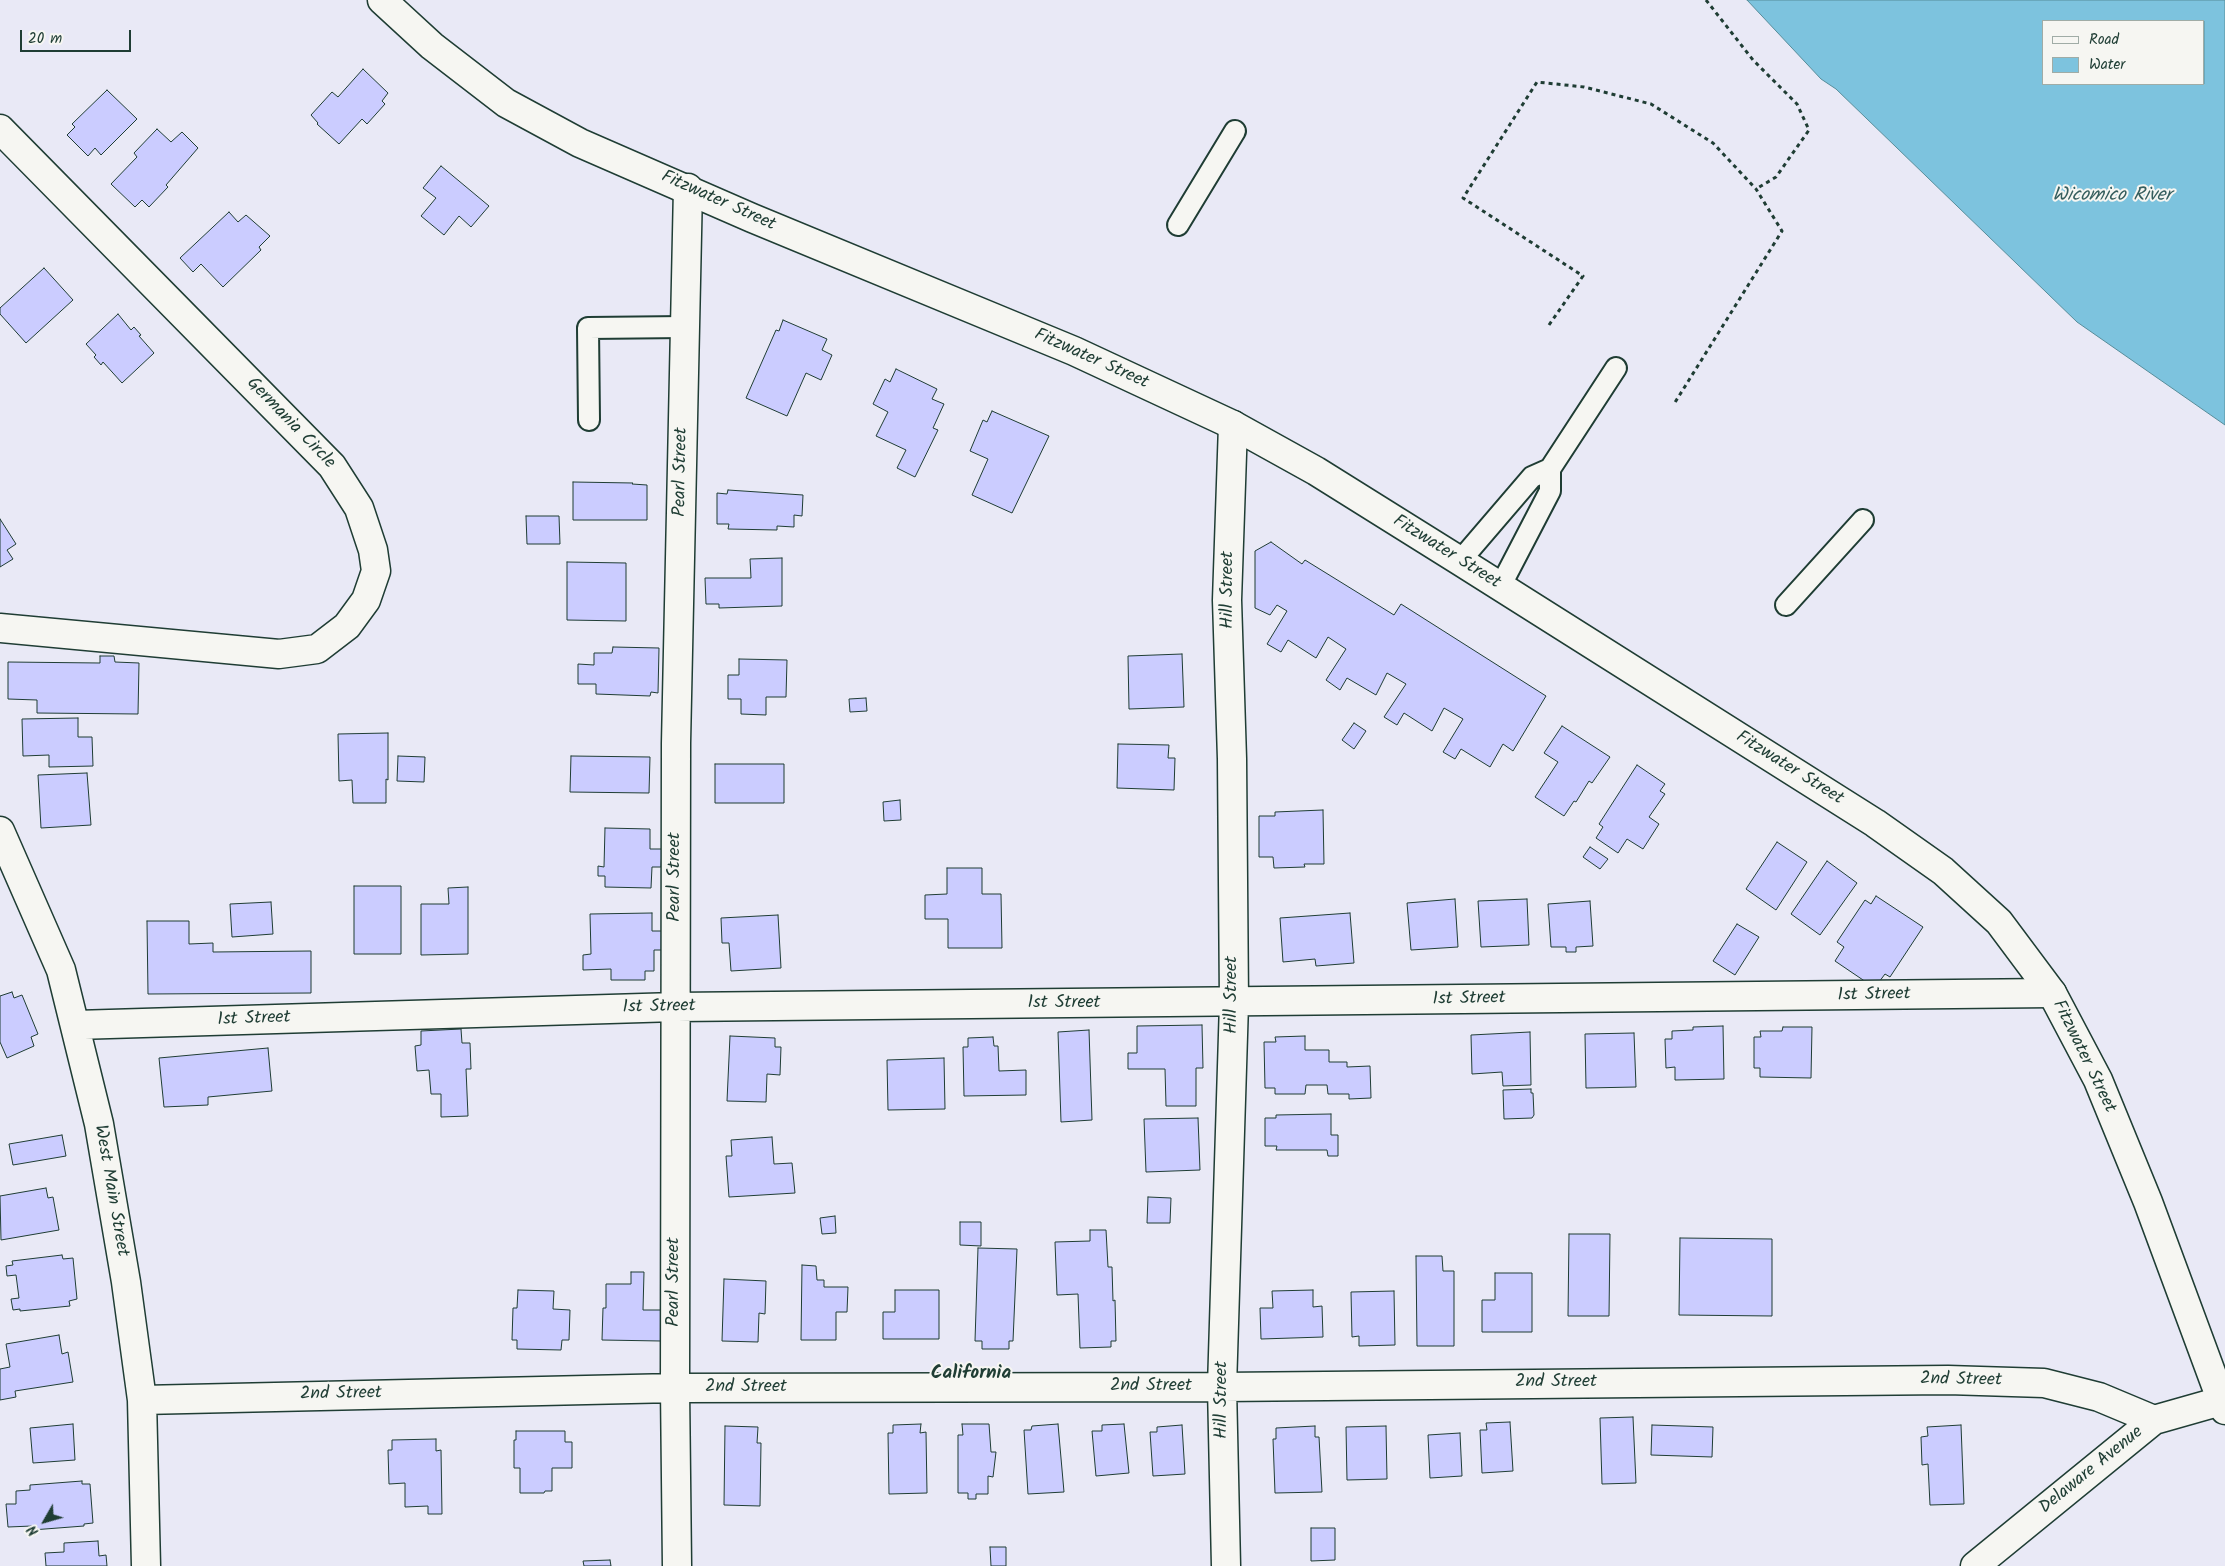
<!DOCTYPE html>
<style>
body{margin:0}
#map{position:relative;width:2225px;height:1566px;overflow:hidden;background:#e9e9f6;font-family:Kalam,sans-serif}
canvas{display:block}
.legend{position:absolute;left:2042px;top:20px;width:162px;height:65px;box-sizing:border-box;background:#f6f6f2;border:1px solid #a0aca6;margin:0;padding:6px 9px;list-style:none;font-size:15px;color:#1f3d34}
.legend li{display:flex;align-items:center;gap:10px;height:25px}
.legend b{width:25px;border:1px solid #a0aca6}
.north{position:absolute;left:20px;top:1496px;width:50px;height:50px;-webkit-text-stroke:4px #f6f6f2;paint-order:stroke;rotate:232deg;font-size:14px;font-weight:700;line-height:20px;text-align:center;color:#1f3d34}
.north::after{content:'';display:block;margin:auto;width:18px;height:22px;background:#1f3d34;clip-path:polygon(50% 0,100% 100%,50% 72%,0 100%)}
.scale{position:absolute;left:20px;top:30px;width:111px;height:22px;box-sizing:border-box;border:2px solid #1f3d34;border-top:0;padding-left:6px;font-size:15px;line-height:18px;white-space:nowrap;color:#1f3d34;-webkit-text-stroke:4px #f6f6f2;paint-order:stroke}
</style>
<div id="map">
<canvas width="2225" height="1566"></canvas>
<ul class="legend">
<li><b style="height:6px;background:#f6f6f2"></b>Road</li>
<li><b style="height:14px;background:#7dc3de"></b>Water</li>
</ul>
<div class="north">N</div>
<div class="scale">20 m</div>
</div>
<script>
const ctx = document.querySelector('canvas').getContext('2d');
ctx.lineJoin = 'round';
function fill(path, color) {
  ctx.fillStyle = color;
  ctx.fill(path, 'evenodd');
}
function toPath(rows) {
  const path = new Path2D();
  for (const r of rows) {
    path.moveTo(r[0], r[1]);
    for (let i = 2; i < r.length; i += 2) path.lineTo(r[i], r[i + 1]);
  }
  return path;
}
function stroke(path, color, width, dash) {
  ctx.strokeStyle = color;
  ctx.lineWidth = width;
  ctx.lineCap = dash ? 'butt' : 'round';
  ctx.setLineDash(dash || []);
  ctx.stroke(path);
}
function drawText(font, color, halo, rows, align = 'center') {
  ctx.font = font + ' Kalam,sans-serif';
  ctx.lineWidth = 4;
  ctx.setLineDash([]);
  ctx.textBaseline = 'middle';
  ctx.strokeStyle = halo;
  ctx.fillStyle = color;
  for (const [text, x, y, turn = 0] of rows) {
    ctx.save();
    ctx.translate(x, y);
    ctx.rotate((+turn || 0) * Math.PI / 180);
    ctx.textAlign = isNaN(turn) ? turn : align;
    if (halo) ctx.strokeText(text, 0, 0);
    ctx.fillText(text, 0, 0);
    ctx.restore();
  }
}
const water = toPath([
 [1747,0,2225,0,2225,425,2077,322,1836,89,1821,79,1747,0],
 [2044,21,2204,21,2204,84,2044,84,2044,21]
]);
fill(water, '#7dc3de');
stroke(water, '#578d9a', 1);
const building = toPath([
 [363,69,388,93,382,101,385,104,367,124,362,119,339,144,317,124,318,123,311,115,332,92,338,97,363,69],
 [107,90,137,119,101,155,95,148,88,156,67,135,75,127,72,124,107,90],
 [157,129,171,142,182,132,198,148,166,185,168,187,149,207,142,200,135,207,111,184,137,157,134,153,157,129],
 [441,166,489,206,471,227,459,216,444,235,421,216,436,198,423,188,441,166],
 [229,212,238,222,246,215,270,236,259,247,261,250,223,287,201,264,193,272,180,258,229,212],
 [44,268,73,300,26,343,0,314,0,308,44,268],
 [118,314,131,330,134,327,141,335,139,336,154,353,122,383,103,362,101,365,94,357,96,355,86,344,118,314],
 [783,320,827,339,822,350,832,355,821,380,806,373,787,416,746,398,776,330,779,331,783,320],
 [896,369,937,389,932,399,944,404,933,428,938,430,915,477,897,468,906,450,876,436,888,412,873,404,885,379,890,382,896,369],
 [992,411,1049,436,1012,513,972,495,988,459,970,451,983,420,987,422,992,411],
 [573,482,633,483,632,484,647,485,647,520,573,520,573,482],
 [728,490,803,495,802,516,794,515,794,527,777,526,777,530,728,529,729,524,717,524,717,493,727,494,728,490],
 [526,516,559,516,560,544,527,544,526,516],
 [0,519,16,544,7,550,13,559,0,567,0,519],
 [1271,542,1302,564,1305,560,1394,615,1401,604,1546,696,1513,751,1503,744,1490,767,1461,749,1455,759,1443,752,1463,719,1444,708,1432,731,1404,713,1397,725,1384,717,1406,684,1387,673,1376,695,1347,678,1340,690,1326,680,1346,649,1328,637,1316,658,1288,640,1281,652,1267,644,1287,611,1277,605,1270,615,1255,608,1255,551,1271,542],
 [782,558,782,606,719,608,719,604,706,604,705,578,751,578,750,559,782,558],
 [567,562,626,563,626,621,567,620,567,562],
 [613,647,659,648,658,693,651,692,650,696,596,694,596,684,578,684,578,664,594,665,594,653,612,653,613,647],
 [1182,654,1184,707,1129,709,1128,656,1182,654],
 [100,656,114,656,115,662,139,663,138,714,37,713,37,700,8,699,8,662,100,663,100,656],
 [739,659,787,660,786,697,766,697,766,715,741,714,741,699,728,699,728,675,739,675,739,659],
 [866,698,867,711,850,712,849,699,866,698],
 [78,718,78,737,92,737,93,766,49,767,49,755,23,756,22,719,78,718],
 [1354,723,1366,731,1354,749,1342,740,1354,723],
 [1562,726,1610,757,1592,783,1589,781,1576,802,1574,801,1564,816,1535,797,1558,762,1544,753,1562,726],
 [388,733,388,780,386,779,386,803,353,803,352,780,339,781,338,734,388,733],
 [1118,744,1169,745,1168,758,1175,758,1174,790,1117,788,1118,744],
 [398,756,425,757,424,782,397,781,398,756],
 [571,756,650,757,649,793,570,792,571,756],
 [715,764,784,764,784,803,715,803,715,764],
 [1637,765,1665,784,1660,791,1665,794,1649,817,1659,824,1643,849,1627,839,1618,853,1596,838,1603,827,1599,824,1637,765],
 [87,773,91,825,41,828,38,775,87,773],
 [900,800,901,820,884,821,883,802,900,800],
 [1323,810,1324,864,1304,864,1305,867,1274,868,1273,857,1259,857,1259,816,1275,816,1275,812,1323,810],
 [605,828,650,829,650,849,662,849,661,867,652,867,651,888,605,887,605,876,598,876,598,866,604,867,605,828],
 [1777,842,1807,862,1776,910,1746,889,1777,842],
 [1590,847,1608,859,1600,869,1583,857,1590,847],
 [1827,861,1857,883,1820,935,1791,914,1827,861],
 [947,868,982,868,982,894,1001,894,1002,948,948,948,948,919,925,919,925,895,947,894,947,868],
 [354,886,401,886,401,954,354,954,354,886],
 [468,887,468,954,421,955,421,904,449,904,448,888,468,887],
 [1876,896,1923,927,1890,977,1885,974,1879,982,1866,982,1835,961,1844,947,1837,942,1865,900,1871,904,1876,896],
 [1455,899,1458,947,1411,950,1407,903,1455,899],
 [1527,899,1529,945,1481,947,1478,901,1527,899],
 [1590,901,1593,946,1576,947,1576,952,1566,952,1566,947,1551,947,1548,904,1590,901],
 [271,902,273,934,232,937,230,904,271,902],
 [652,913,652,931,662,931,662,950,654,950,654,971,645,971,645,980,611,980,611,969,583,970,583,955,591,954,590,914,652,913],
 [1350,913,1354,963,1316,966,1315,959,1283,962,1280,918,1350,913],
 [778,915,781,968,731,971,729,943,722,943,721,918,778,915],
 [147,921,189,921,189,944,213,943,213,952,311,951,311,993,148,994,147,921],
 [1737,924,1759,937,1735,975,1713,961,1737,924],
 [12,992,14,998,22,995,38,1034,31,1037,34,1046,7,1058,0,1042,0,996,12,992],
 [1202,1025,1203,1068,1196,1068,1196,1106,1166,1106,1165,1069,1128,1069,1128,1053,1137,1053,1137,1026,1202,1025],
 [1723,1026,1724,1079,1675,1080,1675,1067,1666,1068,1665,1039,1672,1039,1672,1031,1693,1030,1693,1027,1723,1026],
 [1783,1027,1812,1027,1811,1078,1760,1077,1760,1068,1754,1068,1754,1037,1761,1037,1760,1031,1782,1031,1783,1027],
 [461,1029,462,1043,470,1043,471,1069,466,1069,468,1116,441,1117,441,1094,431,1094,429,1070,417,1071,415,1046,421,1045,421,1031,461,1029],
 [1089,1030,1092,1120,1061,1122,1058,1032,1089,1030],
 [1530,1032,1531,1085,1503,1086,1502,1072,1472,1074,1471,1035,1530,1032],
 [1634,1033,1636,1087,1586,1088,1585,1034,1634,1033],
 [730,1036,775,1038,775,1047,781,1047,780,1075,767,1074,766,1102,727,1101,730,1036],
 [1305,1036,1305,1050,1329,1050,1329,1062,1347,1062,1347,1067,1370,1066,1371,1098,1349,1099,1349,1094,1328,1094,1327,1085,1306,1085,1305,1094,1275,1094,1275,1088,1265,1088,1264,1042,1276,1042,1275,1037,1305,1036],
 [993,1037,994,1046,998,1046,999,1071,1026,1070,1026,1095,964,1096,963,1047,968,1047,968,1038,993,1037],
 [268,1048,272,1091,208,1097,208,1105,164,1107,159,1058,268,1048],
 [944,1058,945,1109,888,1110,887,1060,944,1058],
 [1531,1089,1531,1093,1533,1093,1534,1115,1532,1118,1504,1119,1503,1090,1531,1089],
 [1331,1114,1331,1135,1338,1135,1338,1156,1328,1156,1327,1150,1276,1150,1277,1146,1265,1146,1265,1118,1276,1118,1276,1115,1331,1114],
 [1198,1118,1200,1170,1146,1172,1144,1119,1198,1118],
 [62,1135,66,1156,13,1165,9,1144,62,1135],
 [772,1137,774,1164,792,1163,795,1193,729,1197,726,1156,732,1156,731,1140,772,1137],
 [46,1188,48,1198,53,1197,59,1230,1,1240,0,1196,46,1188],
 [1148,1197,1171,1198,1170,1223,1147,1223,1148,1197],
 [835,1216,836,1233,822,1234,820,1218,835,1216],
 [960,1222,981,1222,981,1246,960,1245,960,1222],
 [1090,1230,1106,1230,1108,1267,1112,1267,1113,1301,1115,1300,1116,1341,1111,1341,1111,1347,1080,1348,1078,1294,1057,1295,1055,1242,1090,1241,1090,1230],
 [1569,1234,1610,1234,1609,1316,1568,1316,1569,1234],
 [1680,1238,1772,1239,1772,1316,1679,1315,1680,1238],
 [978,1248,1017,1249,1013,1341,1009,1341,1009,1349,982,1349,982,1341,975,1341,978,1248],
 [62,1255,63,1259,73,1258,77,1299,69,1301,70,1306,20,1311,20,1309,13,1310,11,1299,19,1298,16,1275,7,1276,6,1266,13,1265,12,1261,62,1255],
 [1416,1256,1442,1256,1443,1271,1454,1271,1454,1346,1417,1346,1416,1256],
 [802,1265,816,1266,817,1280,824,1280,824,1287,848,1287,847,1312,836,1312,836,1340,801,1340,802,1265],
 [631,1272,644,1272,643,1310,662,1310,661,1341,602,1340,603,1308,606,1308,606,1284,631,1284,631,1272],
 [1495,1273,1532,1273,1532,1332,1482,1332,1482,1300,1495,1300,1495,1273],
 [724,1279,766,1281,765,1314,759,1313,758,1342,722,1341,724,1279],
 [518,1290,554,1291,553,1309,570,1310,569,1340,562,1340,561,1350,517,1349,517,1340,512,1340,513,1308,517,1308,518,1290],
 [895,1290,939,1290,939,1339,883,1339,883,1312,895,1312,895,1290],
 [1313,1290,1313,1307,1322,1306,1323,1337,1261,1339,1260,1308,1273,1308,1272,1291,1313,1290],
 [1394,1291,1395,1345,1359,1346,1359,1336,1352,1337,1351,1292,1394,1291],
 [59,1335,62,1354,68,1352,73,1382,15,1391,16,1397,0,1400,0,1369,10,1367,6,1344,59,1335],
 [1633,1417,1636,1483,1602,1484,1600,1418,1633,1417],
 [1510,1422,1513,1471,1482,1473,1480,1430,1487,1430,1486,1423,1510,1422],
 [73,1424,75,1460,33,1463,30,1428,73,1424],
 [921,1424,920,1433,926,1432,927,1493,889,1494,888,1433,893,1433,893,1425,921,1424],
 [962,1424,989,1424,991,1452,996,1452,993,1477,988,1476,988,1494,976,1494,976,1499,968,1499,968,1493,958,1493,958,1435,963,1435,962,1424],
 [1058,1424,1064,1492,1028,1494,1024,1430,1031,1430,1032,1426,1058,1424],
 [1124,1424,1129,1473,1096,1476,1092,1431,1102,1431,1102,1425,1124,1424],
 [1182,1425,1185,1474,1153,1476,1150,1432,1157,1432,1157,1427,1182,1425],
 [1652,1425,1713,1427,1712,1457,1651,1455,1652,1425],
 [1961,1425,1964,1504,1930,1505,1928,1464,1922,1465,1921,1437,1928,1436,1927,1427,1961,1425],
 [725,1426,758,1427,757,1443,761,1443,760,1506,724,1505,725,1426],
 [1315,1426,1315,1437,1319,1437,1322,1492,1275,1493,1273,1439,1276,1439,1276,1428,1315,1426],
 [1386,1426,1387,1479,1347,1480,1346,1427,1386,1426],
 [516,1431,565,1431,565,1442,572,1442,572,1468,552,1468,552,1491,545,1491,544,1493,520,1493,520,1468,514,1468,514,1440,516,1440,516,1431],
 [1460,1433,1462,1476,1430,1478,1428,1435,1460,1433],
 [436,1439,436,1451,441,1450,442,1514,428,1514,428,1506,405,1507,405,1483,389,1484,388,1450,392,1450,392,1440,436,1439],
 [82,1481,82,1484,90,1484,93,1523,84,1524,84,1526,32,1530,32,1526,8,1527,6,1504,16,1504,16,1491,30,1490,30,1485,82,1481],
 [1311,1528,1335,1528,1335,1560,1311,1561,1311,1528],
 [98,1541,99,1556,106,1555,107,1566,46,1566,45,1553,64,1552,64,1543,98,1541],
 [990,1547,1006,1547,1006,1566,991,1566,990,1547],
 [610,1560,611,1566,584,1566,583,1561,610,1560]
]);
fill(building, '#cbccff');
stroke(building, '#1f3d34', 1);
const lane = toPath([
 [1178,225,1235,131],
 [589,420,588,328,685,327],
 [1460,561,1532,477,1550,469],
 [1500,587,1550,491,1550,469,1616,368],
 [1786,605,1863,520]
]);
const street = toPath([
 [0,129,332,466,359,508,373,550,376,571,366,600,347,626,317,649,279,654,0,628],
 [0,831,61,970,99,1124,126,1282,142,1400,146,1566],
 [76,1025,676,1007,2052,993],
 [142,1400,675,1388,1222,1387,1948,1380,2044,1383,2099,1397,2154,1420],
 [677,1566,675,1388,676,743,688,188],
 [1226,1566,1222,1387,1234,1003,1232,759,1227,600,1233,425],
 [1975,1566,2154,1420,2221,1401]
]);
const secondary = toPath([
 [382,0,432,46,506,103,580,143,752,218,1074,351,1233,425,1316,471,1460,561,1875,823,1943,871,1999,922,2052,993,2098,1080,2148,1202,2225,1410]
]);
stroke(lane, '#1f3d34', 24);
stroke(street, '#1f3d34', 31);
stroke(secondary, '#1f3d34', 31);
stroke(toPath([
 [1706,0,1753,60,1797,104,1809,130,1776,177,1756,189],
 [1549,325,1583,276,1463,198,1537,82,1584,87,1651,104,1713,143,1756,189,1782,231,1674,404]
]), '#1f3d34', 3, [4, 4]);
stroke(lane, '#f6f6f2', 20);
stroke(street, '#f6f6f2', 28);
stroke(secondary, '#f6f6f2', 28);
drawText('18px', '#1f3d34', '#f6f6f2', [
 ["Fitzwater Street",718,202,24],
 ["Fitzwater Street",1091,360,24],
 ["Germania Circle",290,424,46],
 ["Pearl Street",682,472,-89],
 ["Fitzwater Street",1446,553,32],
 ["Hill Street",1229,590,-90],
 ["Fitzwater Street",1789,769,32],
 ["Pearl Street",676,877,-90],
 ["Hill Street",1233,995,-90],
 ["1st Street",1874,996,-1],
 ["1st Street",1469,1000,-1],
 ["1st Street",1064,1004],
 ["1st Street",659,1008,-1],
 ["1st Street",254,1020,-2],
 ["Fitzwater Street",2083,1057,64],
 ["West Main Street",110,1191,80],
 ["Pearl Street",675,1282,-90],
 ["2nd Street",1961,1381,1],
 ["2nd Street",1556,1383],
 ["2nd Street",1151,1387],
 ["2nd Street",746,1388],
 ["2nd Street",341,1395,-1],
 ["Hill Street",1223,1400,-90],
 ["Delaware Avenue",2092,1471,-39]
]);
drawText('italic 19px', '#365e5e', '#f6f6f2', [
 ["Wicomico River",2112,197]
]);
drawText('bold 19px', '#1f3d34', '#f6f6f2', [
 ["California",971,1375]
]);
</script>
